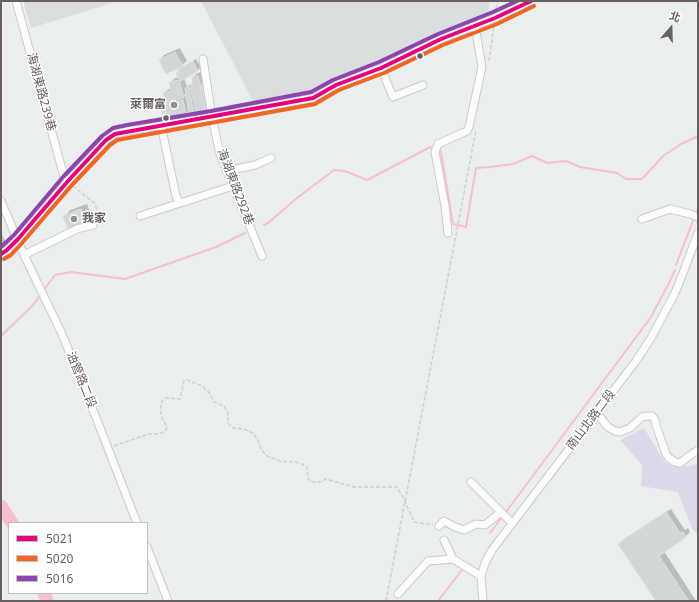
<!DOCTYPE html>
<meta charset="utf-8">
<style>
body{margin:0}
#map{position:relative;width:699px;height:602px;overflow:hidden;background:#eaeeee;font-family:"Noto Sans","Noto Sans TC",sans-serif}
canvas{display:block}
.frame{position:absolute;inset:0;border:2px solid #675f60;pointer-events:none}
.legend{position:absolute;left:8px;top:522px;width:140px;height:72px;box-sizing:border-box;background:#fff;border:1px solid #c2bfbf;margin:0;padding:5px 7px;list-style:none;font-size:12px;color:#675f60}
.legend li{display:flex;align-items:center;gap:8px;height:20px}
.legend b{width:20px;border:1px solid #c2bfbf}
.north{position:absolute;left:651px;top:8px;width:40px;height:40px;-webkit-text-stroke:3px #fff;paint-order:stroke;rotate:20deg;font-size:11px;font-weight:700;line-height:16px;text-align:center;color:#675f60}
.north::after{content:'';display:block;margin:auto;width:14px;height:18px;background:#675f60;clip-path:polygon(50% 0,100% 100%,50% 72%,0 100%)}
</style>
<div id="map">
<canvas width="699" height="602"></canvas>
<div class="frame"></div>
<ul class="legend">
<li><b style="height:5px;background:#e5007d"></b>5021</li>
<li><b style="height:5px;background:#f26522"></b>5020</li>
<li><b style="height:5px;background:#8e44ad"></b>5016</li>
</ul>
<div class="north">北</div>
</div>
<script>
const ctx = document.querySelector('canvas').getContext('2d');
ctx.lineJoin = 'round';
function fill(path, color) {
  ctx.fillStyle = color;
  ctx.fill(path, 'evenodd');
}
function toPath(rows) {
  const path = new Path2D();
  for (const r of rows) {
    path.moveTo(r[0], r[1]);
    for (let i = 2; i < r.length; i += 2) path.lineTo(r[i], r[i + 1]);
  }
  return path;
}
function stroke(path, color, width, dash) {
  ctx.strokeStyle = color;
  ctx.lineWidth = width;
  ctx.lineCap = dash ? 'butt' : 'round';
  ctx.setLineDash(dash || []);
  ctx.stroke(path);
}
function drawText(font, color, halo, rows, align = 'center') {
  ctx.font = font + ' "Noto Sans","Noto Sans TC",sans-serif';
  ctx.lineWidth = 3;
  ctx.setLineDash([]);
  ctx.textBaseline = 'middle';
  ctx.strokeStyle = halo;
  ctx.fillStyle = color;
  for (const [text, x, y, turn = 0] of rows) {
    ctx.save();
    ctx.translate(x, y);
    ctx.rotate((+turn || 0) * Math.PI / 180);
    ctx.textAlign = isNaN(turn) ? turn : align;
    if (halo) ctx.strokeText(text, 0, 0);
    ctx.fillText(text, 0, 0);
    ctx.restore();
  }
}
fill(toPath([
 [23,1,119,1,31,28],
 [201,1,490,1,486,20,456,31,447,28,428,36,423,45,306,91,254,103]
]), '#dadede');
fill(toPath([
 [644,428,664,461,673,467,689,466,698,464,698,535,692,528,678,492,641,486,642,465,620,440]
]), '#ddd8ea');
fill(toPath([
 [180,48,187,61,182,65,160,60,164,55],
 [196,59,201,67,198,70,184,78,187,87,194,82,193,77,198,73,203,72,210,106,206,110,196,110,194,113,190,110,186,113,164,118,161,106,166,101,164,93,169,89,171,88,170,83,175,78,179,77,179,70,182,67],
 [187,93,187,96,182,97],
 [87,204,91,215,84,221,64,217,70,210],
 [1,232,6,243,1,248],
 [671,509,685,530,688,528,690,532,686,536,664,551,696,601,657,601,619,544,624,539]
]), '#0003');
stroke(toPath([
 [696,213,698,208],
 [264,225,268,223,297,198,334,170,345,171,367,180,373,177,430,147,441,152,453,224,466,227,476,168,490,167,513,164,532,156,547,163,566,161,580,167,617,173,626,179,642,179,663,156,681,144,698,136],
 [676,265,694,218],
 [43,291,55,275,71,272,125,279,216,247,245,233],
 [1,336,32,306,41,295],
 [506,512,651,317,669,283,675,270],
 [490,533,502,517],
 [438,601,462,570]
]), '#f7c0cc', 2);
stroke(toPath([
 [1,506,12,523],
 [44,593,47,601]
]), '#f7c0cc', 13);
const building = toPath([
 [175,52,183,66,166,74,159,60,175,52],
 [193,61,198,71,180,81,176,73,179,72,178,70,193,61],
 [198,76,200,84,202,84,206,111,196,113,190,85,193,84,192,77,198,76],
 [179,80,184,98,166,102,163,93,171,91,169,82,179,80],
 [189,87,194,114,189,115,185,88,189,87],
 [183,100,186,114,164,120,160,105,183,100],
 [81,209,85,222,68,229,63,216,81,209],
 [666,512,680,533,683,532,686,537,659,556,641,528,666,512],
 [641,528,659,556,689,601,656,601,618,544,641,528]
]);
fill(building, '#d3d7d7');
stroke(building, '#d9dede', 1);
const minor = toPath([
 [16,1,66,184],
 [203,59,212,117,220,154,262,256],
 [381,68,393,97,423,85],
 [161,125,176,196,180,203],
 [226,171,255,165,271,158],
 [1,201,24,255,62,334,97,420,137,523],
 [140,216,233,186],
 [642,219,670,209,690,214,698,217],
 [448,233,445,206,435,152,438,144,467,131,469,127,482,67,475,26],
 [1,254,7,250,18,239,68,181,106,140,115,134,128,131,212,117,313,98,336,85,381,68,441,39,495,18,531,1],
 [24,255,77,229,93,225],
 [596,412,608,427,615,431,620,432,630,428,642,417,647,416,652,416,655,420,656,425,666,454,669,458,675,462,680,463,685,459,698,450],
 [471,482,512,523],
 [439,526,444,521,455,527,464,530,476,524,485,525,501,512],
 [444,540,453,559],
 [147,547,168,601],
 [398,594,428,561,453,559,481,576],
 [483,601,481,576,485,563,492,550,636,361,651,338,675,293,683,273,698,233]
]);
stroke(minor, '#cccbcc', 9);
stroke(toPath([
 [496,9,498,1],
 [489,61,494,25],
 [73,186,94,203,102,220],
 [114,446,149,434,156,434,162,433,165,431,167,427,161,416,161,403,163,400,166,398,180,399,184,381,187,380,200,385,208,391,214,402,224,406,228,413,228,423,233,428,244,429,253,433,258,440,261,449,267,456,280,461,295,462,302,464,307,467,308,478,311,482,320,482,326,479,354,487,397,487,405,501,414,522,433,525],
 [386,601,476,130]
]), '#d1ced2', 1.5, [4, 2]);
stroke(minor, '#fcfcfc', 7);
stroke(toPath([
 [1,254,7,250,18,239,68,181,106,140,115,134,313,98,336,85,381,68,441,39,495,18,531,1]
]), '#e5007d', 4);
stroke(toPath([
 [4,259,11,255,22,243,72,185,110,145,117,140,315,104,339,90,384,73,443,45,497,24,534,6]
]), '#f26522', 4);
stroke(toPath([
 [1,247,14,235,63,177,102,136,113,128,127,125,211,111,311,92,333,80,379,62,438,34,493,12,517,1]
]), '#8e44ad', 4);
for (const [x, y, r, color] of [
 [420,56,3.5,"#675f60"],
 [174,105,4,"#959192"],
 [166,118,3.5,"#675f60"],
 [74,219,4,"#959192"]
]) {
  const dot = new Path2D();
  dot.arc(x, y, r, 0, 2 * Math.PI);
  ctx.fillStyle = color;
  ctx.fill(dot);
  stroke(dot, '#fff', 1.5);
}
drawText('12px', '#675f60', '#fff', [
 ["海湖東路239巷",41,92,75],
 ["海湖東路292巷",235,187,69],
 ["油管路二段",81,380,68],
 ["南山北路二段",591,420,-53]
]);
drawText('bold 12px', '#675f60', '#fff', [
 ["萊爾富",166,105],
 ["我家",82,219,"left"]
], 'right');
</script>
